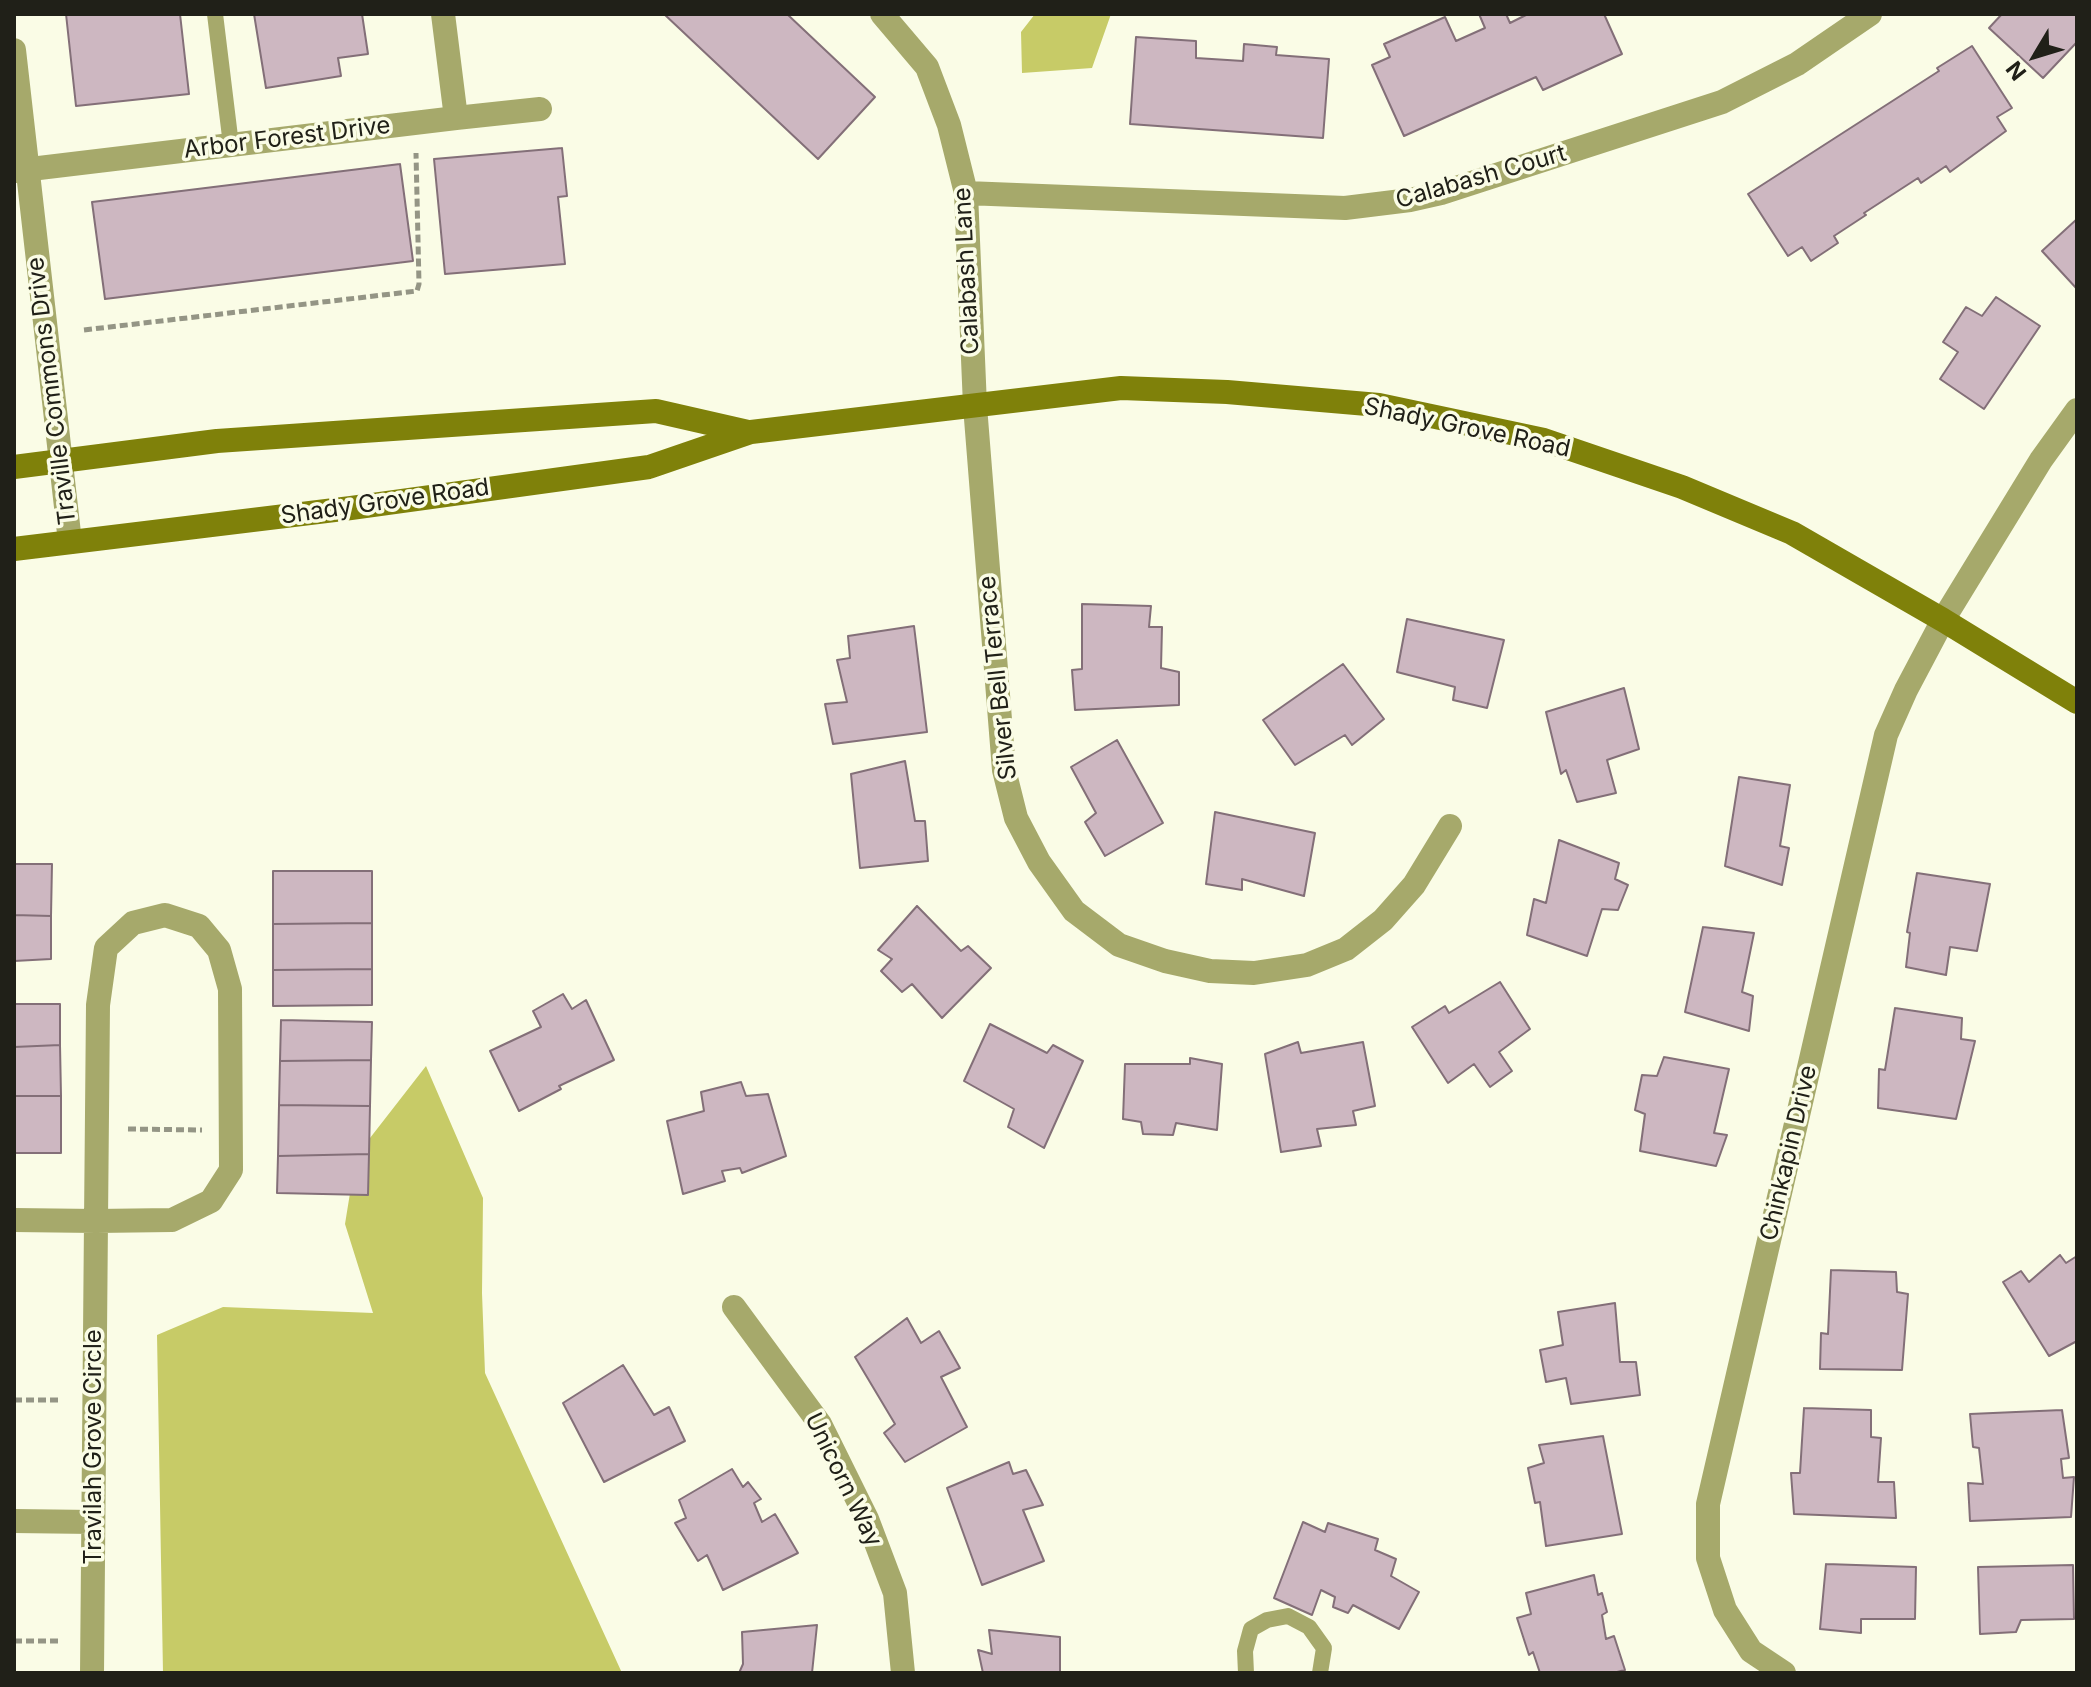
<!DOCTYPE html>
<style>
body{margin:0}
#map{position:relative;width:2091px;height:1687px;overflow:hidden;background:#fafce6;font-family:Inter,sans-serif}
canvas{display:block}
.frame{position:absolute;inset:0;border:16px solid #202018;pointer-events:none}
.north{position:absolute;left:1995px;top:16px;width:80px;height:80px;-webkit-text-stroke:6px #fafce6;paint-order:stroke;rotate:232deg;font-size:22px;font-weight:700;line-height:32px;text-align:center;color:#202018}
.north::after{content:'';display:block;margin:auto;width:28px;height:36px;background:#202018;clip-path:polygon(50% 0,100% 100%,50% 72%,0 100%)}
</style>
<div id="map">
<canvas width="2091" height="1687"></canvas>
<div class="frame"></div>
<div class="north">N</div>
</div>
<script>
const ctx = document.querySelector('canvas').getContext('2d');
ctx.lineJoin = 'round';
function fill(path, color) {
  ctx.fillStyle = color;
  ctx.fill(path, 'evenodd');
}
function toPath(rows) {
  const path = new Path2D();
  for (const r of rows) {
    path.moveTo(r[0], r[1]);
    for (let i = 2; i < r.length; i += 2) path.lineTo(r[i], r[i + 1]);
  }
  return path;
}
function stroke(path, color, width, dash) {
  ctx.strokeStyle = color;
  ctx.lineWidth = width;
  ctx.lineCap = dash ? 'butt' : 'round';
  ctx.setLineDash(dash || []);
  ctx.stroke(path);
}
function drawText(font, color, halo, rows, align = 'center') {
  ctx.font = font + ' Inter,sans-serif';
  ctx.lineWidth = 7;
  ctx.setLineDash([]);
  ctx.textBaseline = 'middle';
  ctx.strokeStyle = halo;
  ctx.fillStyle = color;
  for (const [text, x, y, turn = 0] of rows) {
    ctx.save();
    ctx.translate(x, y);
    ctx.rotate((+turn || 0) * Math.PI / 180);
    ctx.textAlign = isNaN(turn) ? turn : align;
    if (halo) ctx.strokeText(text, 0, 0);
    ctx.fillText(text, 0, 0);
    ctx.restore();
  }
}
fill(toPath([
 [1035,14,1111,14,1092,68,1022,73,1021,32],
 [426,1066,483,1198,482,1293,485,1373,622,1673,163,1673,157,1335,223,1307,373,1313,345,1224,356,1156]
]), '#c7cb67');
const building = toPath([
 [66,14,180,14,189,94,76,106,66,14],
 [254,14,362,14,368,54,338,58,341,76,266,88,254,14],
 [664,14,787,14,875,97,818,159,664,14],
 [1479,14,1506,14,1510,23,1528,14,1604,14,1622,54,1543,90,1536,77,1404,136,1372,65,1390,57,1384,44,1445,17,1456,41,1485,28,1479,14],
 [2002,14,2077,14,2077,42,2043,78,1989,28,2002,14],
 [1136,37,1196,41,1196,58,1243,61,1244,44,1277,47,1276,55,1329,59,1323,138,1130,124,1136,37],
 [1972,46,2012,108,1997,117,2006,131,1950,172,1946,166,1921,183,1918,178,1864,213,1866,215,1834,236,1838,243,1811,261,1802,247,1788,256,1748,194,1939,71,1937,68,1972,46],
 [562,148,567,196,558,197,565,264,445,274,434,159,562,148],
 [400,164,413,261,105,299,92,202,400,164],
 [2077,219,2077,289,2042,251,2077,219],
 [1996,297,2040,326,1984,409,1940,379,1958,352,1943,342,1966,307,1982,316,1996,297],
 [1082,604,1151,606,1149,627,1162,627,1161,668,1179,672,1179,705,1075,710,1072,670,1082,669,1082,604],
 [1407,619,1504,640,1487,708,1453,700,1455,687,1397,672,1407,619],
 [914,626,927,732,833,744,825,704,847,702,837,660,850,658,848,636,914,626],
 [1343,664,1384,719,1352,745,1345,735,1295,765,1263,720,1343,664],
 [1624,688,1639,749,1607,760,1616,793,1577,802,1566,770,1561,774,1546,712,1624,688],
 [1117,740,1163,823,1105,856,1085,822,1096,813,1071,767,1117,740],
 [905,761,915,821,925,821,928,861,860,868,851,774,905,761],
 [1739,777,1790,785,1780,846,1789,848,1782,885,1725,866,1739,777],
 [1215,812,1315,833,1304,896,1242,879,1242,890,1206,884,1215,812],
 [1559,840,1619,863,1615,879,1628,885,1618,910,1602,909,1587,956,1527,935,1534,899,1546,903,1559,840],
 [14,864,52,864,51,916,14,915,14,864],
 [273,871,372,871,372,923,273,924,273,871],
 [1917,873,1990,884,1977,951,1950,947,1946,975,1906,967,1910,933,1907,932,1917,873],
 [917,906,961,951,968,946,991,968,942,1018,912,984,902,992,881,971,892,959,878,950,917,906],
 [14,915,51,916,51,959,14,961,14,915],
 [372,923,372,969,273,970,273,924,372,923],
 [1703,927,1754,933,1742,992,1753,996,1749,1031,1685,1012,1703,927],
 [372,969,372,1005,273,1006,273,970,372,969],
 [1500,982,1530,1029,1499,1052,1512,1071,1490,1087,1474,1064,1448,1083,1412,1027,1445,1006,1449,1013,1500,982],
 [563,994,572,1009,586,1000,614,1060,559,1086,561,1089,519,1111,490,1051,541,1027,533,1011,563,994],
 [14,1004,60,1004,60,1045,14,1047,14,1004],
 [1895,1008,1962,1018,1961,1039,1975,1041,1956,1119,1878,1108,1879,1069,1885,1070,1895,1008],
 [281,1020,372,1022,371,1060,280,1061,281,1020],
 [990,1024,1047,1053,1053,1045,1083,1061,1044,1148,1008,1127,1014,1109,964,1081,990,1024],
 [1298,1042,1301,1053,1363,1042,1375,1106,1353,1111,1356,1125,1317,1129,1321,1146,1281,1152,1265,1054,1298,1042],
 [60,1045,61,1096,14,1096,14,1047,60,1045],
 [1664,1057,1729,1069,1714,1133,1727,1135,1716,1166,1640,1151,1645,1114,1635,1110,1642,1075,1657,1076,1664,1057],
 [1190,1058,1222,1064,1217,1130,1176,1123,1173,1135,1143,1134,1141,1122,1123,1119,1125,1064,1190,1064,1190,1058],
 [371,1060,370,1106,279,1105,280,1061,371,1060],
 [741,1082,746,1096,768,1094,786,1156,742,1173,740,1168,722,1171,725,1181,683,1194,667,1121,704,1111,701,1092,741,1082],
 [14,1096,61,1096,61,1153,14,1153,14,1096],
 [279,1105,370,1106,369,1154,278,1156,279,1105],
 [369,1154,368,1195,277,1193,278,1156,369,1154],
 [2060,1255,2066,1263,2077,1256,2077,1341,2049,1356,2003,1282,2021,1271,2029,1282,2060,1255],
 [1831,1270,1896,1272,1897,1292,1908,1294,1902,1370,1820,1369,1821,1333,1828,1334,1831,1270],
 [1615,1303,1620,1362,1636,1362,1640,1395,1571,1404,1566,1378,1546,1382,1540,1350,1563,1345,1558,1312,1615,1303],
 [907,1318,921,1343,939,1331,960,1368,941,1377,967,1427,905,1462,884,1433,895,1424,855,1357,907,1318],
 [623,1365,654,1415,669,1407,685,1441,604,1482,563,1403,623,1365],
 [1804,1408,1871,1410,1871,1437,1881,1438,1878,1482,1894,1482,1896,1518,1794,1514,1791,1473,1800,1473,1804,1408],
 [2062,1410,2069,1458,2061,1459,2063,1478,2074,1477,2071,1517,1970,1521,1968,1483,1983,1484,1979,1448,1973,1447,1970,1414,2062,1410],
 [1603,1436,1622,1534,1546,1546,1540,1502,1535,1503,1528,1468,1544,1463,1539,1445,1603,1436],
 [1009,1462,1013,1474,1026,1470,1043,1505,1023,1510,1044,1561,982,1585,947,1488,1009,1462],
 [732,1469,743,1487,748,1482,761,1499,754,1503,762,1522,775,1514,798,1553,723,1590,707,1555,698,1561,675,1523,686,1518,679,1500,732,1469],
 [1303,1522,1325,1532,1328,1523,1378,1539,1375,1550,1396,1559,1391,1576,1419,1592,1399,1629,1353,1605,1348,1613,1333,1607,1335,1597,1321,1590,1312,1615,1274,1598,1303,1522],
 [1826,1564,1916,1567,1915,1619,1861,1619,1861,1633,1820,1629,1826,1564],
 [2073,1565,2074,1619,2021,1620,2016,1632,1980,1634,1978,1567,2073,1565],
 [1594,1575,1598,1595,1602,1593,1607,1612,1602,1615,1606,1639,1614,1636,1625,1670,1613,1673,1540,1673,1533,1652,1529,1655,1517,1618,1531,1614,1526,1593,1594,1575],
 [817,1625,812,1673,739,1673,743,1664,742,1632,817,1625],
 [989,1630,1060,1637,1060,1673,983,1673,978,1650,992,1654,989,1630]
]);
fill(building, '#cdb7c1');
stroke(building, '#836f78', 2);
stroke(toPath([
 [84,330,417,291,419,284,416,153],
 [128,1129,202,1130],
 [14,1400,60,1400],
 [14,1641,59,1641]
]), '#949585', 5, [8, 4]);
stroke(toPath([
 [215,14,231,145],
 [1246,1673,1245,1651,1251,1629,1267,1620,1288,1616,1309,1627,1324,1648,1320,1673]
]), '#a6a96b', 16);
stroke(toPath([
 [882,14,927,67,949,125,966,193,975,406,1004,770,1016,818,1039,862,1074,911,1119,945,1165,961,1210,971,1254,973,1307,965,1346,949,1383,920,1414,885,1450,826],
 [14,50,70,542],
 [456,118,540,109],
 [14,171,456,118,443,14],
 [966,193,1345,208,1410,200,1441,193,1722,102,1797,64,1870,14],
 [14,1220,96,1221,172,1220,211,1201,231,1170,230,989,219,950,199,926,165,915,133,923,106,948,98,1005,96,1221,92,1673],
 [734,1307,820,1424,867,1519,895,1593,903,1673],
 [14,1521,93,1522],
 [1784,1673,1751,1651,1725,1610,1708,1558,1708,1504,1886,735,1906,690,1943,620,2041,460,2077,410]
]), '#a6a96b', 24);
stroke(toPath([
 [14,467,217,441,656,411,748,432],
 [14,549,351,508,649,467,751,432,1121,388,1227,392,1379,405,1544,440,1682,487,1792,533,1943,620,2077,702]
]), '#7f810a', 24);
drawText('24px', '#202018', '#fafce6', [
 ["Arbor Forest Drive",287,138,-7],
 ["Calabash Court",1481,177,-16],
 ["Calabash Lane",967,271,-93],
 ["Traville Commons Drive",52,391,-97],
 ["Shady Grove Road",1467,428,12],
 ["Shady Grove Road",385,502,-8],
 ["Silver Bell Terrace",998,678,-96],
 ["Chinkapin Drive",1789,1153,-77],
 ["Travilah Grove Circle",94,1447,-90],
 ["Unicorn Way",843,1480,64]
]);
</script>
